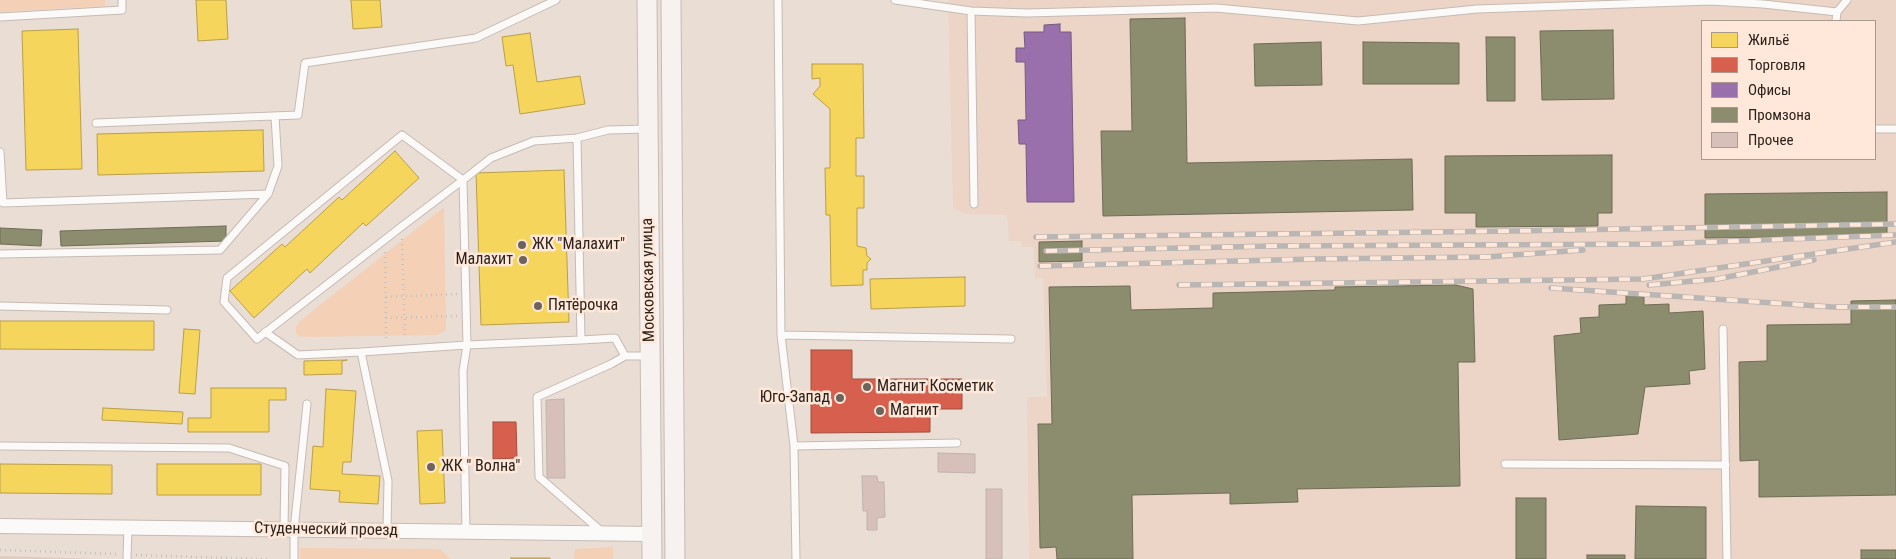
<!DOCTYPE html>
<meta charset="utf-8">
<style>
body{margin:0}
#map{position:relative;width:1896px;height:559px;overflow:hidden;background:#eaddd4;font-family:"Roboto Condensed",sans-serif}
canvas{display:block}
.legend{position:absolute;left:1701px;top:20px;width:175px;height:140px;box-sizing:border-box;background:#ffe8d9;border:1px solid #aa998d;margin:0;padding:6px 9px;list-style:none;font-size:15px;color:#2a221c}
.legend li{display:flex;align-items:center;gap:10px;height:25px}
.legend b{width:25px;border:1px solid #aa998d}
</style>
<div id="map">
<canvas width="1896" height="559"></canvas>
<ul class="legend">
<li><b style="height:14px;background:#f6d55c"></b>Жильё</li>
<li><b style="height:14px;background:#d6604d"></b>Торговля</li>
<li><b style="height:14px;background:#9970ab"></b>Офисы</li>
<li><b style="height:14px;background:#8c8c6e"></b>Промзона</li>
<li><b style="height:14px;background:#d7bfba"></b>Прочее</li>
</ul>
</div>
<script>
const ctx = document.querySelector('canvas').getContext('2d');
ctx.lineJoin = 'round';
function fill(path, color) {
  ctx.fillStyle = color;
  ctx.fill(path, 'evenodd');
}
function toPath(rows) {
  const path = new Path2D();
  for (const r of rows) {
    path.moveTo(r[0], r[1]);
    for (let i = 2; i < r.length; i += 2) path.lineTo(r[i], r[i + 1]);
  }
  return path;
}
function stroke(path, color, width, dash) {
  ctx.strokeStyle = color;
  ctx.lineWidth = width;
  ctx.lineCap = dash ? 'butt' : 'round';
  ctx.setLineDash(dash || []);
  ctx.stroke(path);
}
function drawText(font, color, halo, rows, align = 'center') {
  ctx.font = font + ' "Roboto Condensed",sans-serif';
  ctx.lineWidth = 5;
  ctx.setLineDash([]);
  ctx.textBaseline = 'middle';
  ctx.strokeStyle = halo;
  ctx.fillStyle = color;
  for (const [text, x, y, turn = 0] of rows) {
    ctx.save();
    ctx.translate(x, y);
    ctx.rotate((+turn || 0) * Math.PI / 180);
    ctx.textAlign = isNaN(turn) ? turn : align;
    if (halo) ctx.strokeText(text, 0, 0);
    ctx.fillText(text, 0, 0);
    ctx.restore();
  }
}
fill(toPath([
 [948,0,1896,0,1896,559,1029,559,1027,397,1047,397,1043,278,1035,278,1033,247,1022,247,1021,241,1009,241,1007,215,966,214,953,208],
 [1702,21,1875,21,1875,159,1702,159]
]), '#ecd5c7');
fill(toPath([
 [0,556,101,559,0,559]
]), '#decbc2');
fill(toPath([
 [0,0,105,0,105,6,0,12],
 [444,207,446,330,443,332,437,335,305,337,298,336,296,332,296,327,300,321],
 [613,547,613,559,574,559,575,549],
 [300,548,440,549,450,559,300,559]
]), '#f4d0b7');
const homes = toPath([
 [196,0,226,0,228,39,198,41,196,0],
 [351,0,380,0,382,27,353,29,351,0],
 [78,29,82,169,26,170,22,31,78,29],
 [530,33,537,82,580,76,585,104,520,114,513,65,506,66,502,37,530,33],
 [812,64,863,64,864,138,856,138,856,176,864,176,864,208,857,208,857,246,866,248,867,256,871,259,867,263,867,270,863,270,863,285,831,286,830,215,826,215,825,168,830,168,830,109,813,94,820,86,820,78,812,79,812,64],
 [263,130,264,171,98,175,97,134,263,130],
 [395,151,419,178,366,226,363,223,310,273,307,269,254,318,230,291,282,244,285,247,339,197,342,200,395,151],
 [564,170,569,322,481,325,476,173,564,170],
 [965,277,965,306,871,309,870,279,965,277],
 [0,321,154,321,154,350,0,349,0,321],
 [184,329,200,330,195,394,179,393,184,329],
 [347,360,342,361,342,374,304,375,304,361,347,360],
 [211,388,286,388,286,400,269,400,269,432,188,432,188,418,211,418,211,388],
 [326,389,356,391,351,462,343,462,342,474,380,476,378,504,339,502,340,491,310,489,313,446,323,447,326,389],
 [103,408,183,412,182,424,102,420,103,408],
 [442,430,445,503,420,504,417,431,442,430],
 [0,464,112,465,112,494,0,493,0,464],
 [157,464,261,464,261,495,157,495,157,464],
 [511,558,550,558,550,559,511,559,511,558]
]);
fill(homes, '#f6d55c');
stroke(homes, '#b99f49', 1);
const shops = toPath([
 [811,350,852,350,852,379,962,379,962,409,930,409,930,432,811,433,811,350],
 [493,422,516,422,517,458,493,459,493,422]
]);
fill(shops, '#d6604d');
stroke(shops, '#a24d3e', 1);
const offices = toPath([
 [1060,24,1060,32,1071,32,1074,202,1027,202,1026,144,1019,144,1018,120,1026,120,1025,62,1016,62,1016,48,1025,48,1024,32,1044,32,1044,25,1060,24]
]);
fill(offices, '#9970ab');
stroke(offices, '#785980', 1);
const industry = toPath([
 [1185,18,1187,163,1412,159,1413,210,1103,216,1101,131,1132,131,1130,19,1185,18],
 [1613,30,1614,99,1542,100,1540,31,1613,30],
 [1486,37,1515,37,1515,101,1487,101,1486,37],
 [1321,42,1322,85,1255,86,1254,44,1321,42],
 [1363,42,1459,43,1459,84,1363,84,1363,42],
 [1612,155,1612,213,1598,213,1598,226,1476,227,1476,213,1445,213,1445,156,1612,155],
 [1887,192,1887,236,1705,238,1705,194,1887,192],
 [226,226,226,241,61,246,60,231,226,226],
 [0,228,42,230,41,246,0,244,0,228],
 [1082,241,1082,261,1039,262,1039,242,1082,241],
 [1456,285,1473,289,1475,362,1458,362,1460,486,1297,489,1298,502,1230,504,1230,493,1132,495,1133,559,1057,559,1056,547,1040,548,1038,424,1052,424,1049,287,1130,286,1131,310,1213,308,1213,293,1335,290,1335,287,1456,285],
 [1626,295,1644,297,1644,305,1669,304,1669,313,1703,311,1705,369,1689,371,1690,384,1645,387,1638,434,1559,440,1554,336,1581,333,1580,318,1599,317,1599,305,1626,304,1626,295],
 [1896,300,1896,495,1759,497,1759,460,1740,461,1739,362,1767,361,1767,325,1851,324,1851,301,1896,300],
 [1516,498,1546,498,1546,559,1516,559,1516,498],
 [1636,506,1706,507,1706,559,1635,559,1636,506],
 [1861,550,1896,550,1896,559,1861,559,1861,550],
 [1587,555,1625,555,1625,559,1587,559,1587,555]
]);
fill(industry, '#8c8c6e');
stroke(industry, '#6f6c55', 1);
const building = toPath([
 [564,399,565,478,547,478,546,400,564,399],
 [938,453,975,454,975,473,938,472,938,453],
 [862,476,877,476,878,482,884,482,885,517,877,518,877,530,867,530,867,511,863,511,862,476],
 [986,489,1002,489,1002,559,986,559,986,489]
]);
fill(building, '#d7bfba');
stroke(building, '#bfb4b0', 1);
const service = toPath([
 [778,0,781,335,794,446],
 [895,0,971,11,1027,13,1216,8,1358,21,1477,9,1710,1,1763,4,1837,12,1847,0],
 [971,11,974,204],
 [0,17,122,10,122,0],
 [1836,21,1837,12],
 [96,123,298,115,305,63,476,38,556,0],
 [1875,129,1896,129],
 [577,138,608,130,647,129],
 [0,152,3,203,268,194,278,166,275,116],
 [0,254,220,250,268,194],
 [0,306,167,310],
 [1723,329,1727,559],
 [265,332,298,355,361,352,388,481,387,531],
 [781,335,1011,339],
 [581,340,615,338,625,356],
 [361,352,467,345,463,180,402,135,227,278,224,302,257,339,401,227,463,180,491,158,534,141,577,138,581,340,467,345,463,371,466,532],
 [0,446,229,448,285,466,284,529],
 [1505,464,1726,465],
 [601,531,539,477,537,397,611,364,625,356,650,356],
 [127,559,128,528],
 [294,559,294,530,307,404],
 [796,559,794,446,957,443]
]);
const minor = toPath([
 [0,526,652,534]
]);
const secondary = toPath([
 [647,0,652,559],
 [671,0,675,559]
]);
stroke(service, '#c5bbb4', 9);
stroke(minor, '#c5bbb4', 16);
stroke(secondary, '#c5bbb4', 21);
stroke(toPath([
 [402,239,405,338],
 [385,252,386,339],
 [386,297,457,294],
 [386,318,457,316],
 [0,550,116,554],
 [136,555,268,559]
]), '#c5c1be', 2.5, [1, 4]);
stroke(service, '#fcfaf9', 7);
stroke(minor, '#fcfaf9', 14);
stroke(secondary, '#f7f1f0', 19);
const rail = toPath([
 [1036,237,1513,231,1896,224],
 [1046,251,1273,246,1658,244,1896,235],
 [1040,266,1315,259,1486,257,1583,250],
 [1179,285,1643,279,1896,242],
 [1649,285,1717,279,1814,260],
 [1551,288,1833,307,1896,307]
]);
stroke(rail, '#bab6b4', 5.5);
stroke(rail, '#ffe8d9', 4, [11]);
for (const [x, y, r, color] of [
 [522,245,5,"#6d635c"],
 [523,260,5,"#6d635c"],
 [538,306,5,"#6d635c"],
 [867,387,5,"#6d635c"],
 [840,398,5,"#6d635c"],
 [880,411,5,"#6d635c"],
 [431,467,5,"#6d635c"]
]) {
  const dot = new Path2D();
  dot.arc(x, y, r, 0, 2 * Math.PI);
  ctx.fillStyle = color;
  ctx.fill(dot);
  stroke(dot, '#ffe8d9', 2);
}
drawText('16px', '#2a221c', '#ffe8d9', [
 ["ЖК \"Малахит\"",532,245],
 ["Малахит",513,260,"right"],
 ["Пятёрочка",548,306],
 ["Магнит Косметик",877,387],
 ["Юго-Запад",830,398,"right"],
 ["Магнит",890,411],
 ["ЖК \" Волна\"",441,467]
], 'left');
drawText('16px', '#2a221c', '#ffe8d9', [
 ["Московская улица",649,280,-91],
 ["Студенческий проезд",326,530,1]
]);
</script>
